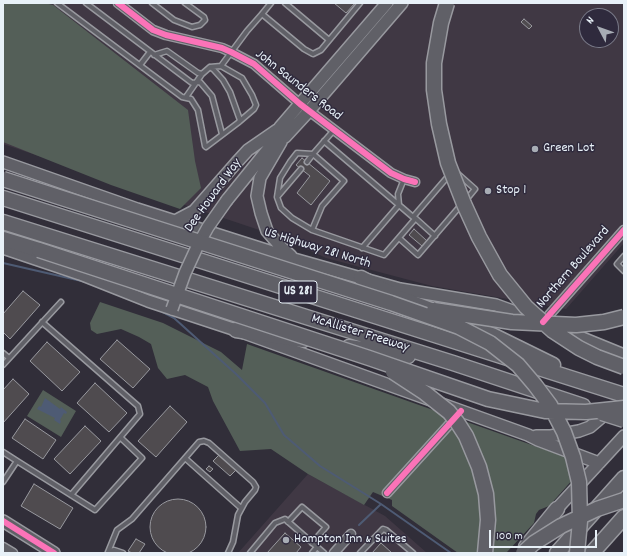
<!DOCTYPE html>
<style>
body{margin:0}
#map{position:relative;width:627px;height:556px;overflow:hidden;background:#312e39;font-family:Dekko,sans-serif}
canvas{display:block}
.frame{position:absolute;inset:0;border:4px solid #e8f1f8;pointer-events:none}
.north{position:absolute;left:579px;top:8px;width:40px;height:40px;box-sizing:border-box;background:#2f2a3d;border:1px solid #797a88;border-radius:50%;rotate:311deg;font-size:11px;font-weight:700;line-height:16px;text-align:center;color:#e8f1f8}
.north::after{content:'';display:block;margin:auto;width:14px;height:18px;background:#a8adb5;clip-path:polygon(50% 0,100% 100%,50% 72%,0 100%)}
.scale{position:absolute;left:489px;top:530px;width:108px;height:18px;box-sizing:border-box;border:2px solid #e8f1f8;border-top:0;padding-left:5px;font-size:12px;line-height:14px;white-space:nowrap;color:#e8f1f8;-webkit-text-stroke:3px #2f2a3d;paint-order:stroke}
</style>
<div id="map">
<canvas width="627" height="556"></canvas>
<div class="frame"></div>
<div class="north">N</div>
<div class="scale">100 m</div>
</div>
<script>
const ctx = document.querySelector('canvas').getContext('2d');
ctx.lineJoin = 'round';
function fill(path, color) {
  ctx.fillStyle = color;
  ctx.fill(path, 'evenodd');
}
function toPath(rows) {
  const path = new Path2D();
  for (const r of rows) {
    if (r.length === 3) {
      path.moveTo(r[0] + r[2], r[1]);
      path.arc(r[0], r[1], r[2], 0, 2 * Math.PI);
      continue;
    }
    path.moveTo(r[0], r[1]);
    for (let i = 2; i < r.length; i += 2) path.lineTo(r[i], r[i + 1]);
  }
  return path;
}
function stroke(path, color, width, dash) {
  ctx.strokeStyle = color;
  ctx.lineWidth = width;
  ctx.lineCap = dash ? 'butt' : 'round';
  ctx.setLineDash(dash || []);
  ctx.stroke(path);
}
function drawText(font, color, halo, rows, align = 'center') {
  ctx.font = font + ' Dekko,sans-serif';
  ctx.lineWidth = 3;
  ctx.setLineDash([]);
  ctx.textBaseline = 'middle';
  ctx.strokeStyle = halo;
  ctx.fillStyle = color;
  for (const [text, x, y, turn = 0] of rows) {
    ctx.save();
    ctx.translate(x, y);
    ctx.rotate((+turn || 0) * Math.PI / 180);
    ctx.textAlign = isNaN(turn) ? turn : align;
    if (halo) ctx.strokeText(text, 0, 0);
    ctx.fillText(text, 0, 0);
    ctx.restore();
  }
}
fill(toPath([
 [3,3,624,3,624,243,566,309,432,286,326,258,283,238,3,144],
 [587,16,611,16,611,40,587,40],
 [308,474,385,516,427,553,238,553]
]), '#403844');
fill(toPath([
 [3,3,44,3,53,5,188,110,195,161,201,188,180,209,111,185,3,142],
 [100,302,163,323,221,352,242,370,247,344,577,461,582,463,583,468,549,506,539,510,536,514,534,523,507,552,504,553,458,553,392,506,392,500,373,492,364,505,308,474,271,449,240,451,213,401,208,387,185,375,167,379,158,368,151,344,139,337,121,329,97,334,91,330,90,323],
 [43,390,76,411,61,437,27,416]
]), '#545f58');
fill(toPath([
 [45,398,60,409,61,407,67,412,66,414,64,413,60,420,61,421,60,424,54,420,55,418,37,409,39,406,41,407]
]), '#4e5b74');
stroke(toPath([
 [3,263,86,282],
 [157,309,174,318,236,374,265,403,284,435,320,466,381,504,451,553],
 [359,525,381,504]
]), '#4e5b74', 2);
const building = toPath([
 [334,3,355,3,346,13,334,3],
 [524,19,532,26,529,29,521,22,524,19],
 [302,158,330,181,311,205,297,193,310,176,296,165,302,158],
 [414,229,427,241,422,246,409,235,414,229],
 [23,291,40,305,10,339,3,332,3,314,23,291],
 [117,340,150,369,133,388,100,359,117,340],
 [47,342,80,372,62,391,30,361,47,342],
 [13,379,29,394,3,423,3,390,13,379],
 [95,383,127,413,109,432,77,403,95,383],
 [170,406,187,422,156,457,138,441,170,406],
 [25,419,56,440,43,459,12,438,25,419],
 [85,426,101,441,70,474,54,459,85,426],
 [219,455,236,470,230,476,213,461,219,455],
 [209,466,213,469,210,472,206,469,209,466],
 [34,484,73,508,60,529,21,506,34,484],
 [178,527,28],
 [285,533,301,547,296,553,267,553,285,533],
 [136,539,145,544,139,553,132,553,128,551,136,539],
 [381,543,392,553,372,553,381,543]
]);
fill(building, '#4f4b4f');
stroke(building, '#98999f', 1);
const lane = toPath([
 [57,3,182,97,191,99,198,110,205,146,206,147,239,122,240,120,230,92,223,80,213,69,210,67],
 [86,3,192,83,200,82,212,96,222,134],
 [152,3,174,20,192,27,200,25,205,20,204,17,185,3],
 [285,3,329,40],
 [262,14,271,3],
 [154,55,167,51,198,73,202,74],
 [140,65,150,52],
 [221,66,247,31,262,14,304,49,313,54,321,50,360,3],
 [186,97,202,74,210,67,221,66,242,78,252,95,256,105,254,109,240,121],
 [324,141,413,217,450,174],
 [313,154,297,153,290,162,280,178,277,197,281,208,292,218,312,230,384,255,415,219],
 [307,162,313,154],
 [457,173,475,189,466,200],
 [278,196,301,169],
 [414,217,435,236],
 [312,230,322,206,344,181,313,154,334,130],
 [399,238,418,255,461,205],
 [362,248,399,205,398,194,404,179],
 [624,256,617,264,624,271],
 [42,322,138,406,140,414,71,495],
 [3,353,9,358],
 [3,365,61,302],
 [3,452,17,461],
 [185,458,241,508],
 [3,482,17,461,95,510,142,458,121,438],
 [288,522,302,507,326,527,312,543],
 [108,552,117,530,132,519,199,442,204,441,209,443,253,482,256,487,255,490,245,502,238,515,233,542,228,553],
 [108,552,114,550,123,553],
 [250,553,275,523,285,519,324,553],
 [312,553,317,547],
 [360,553,383,529,386,530,413,553]
]);
const street = toPath([
 [118,3,153,30,166,35,222,48,231,52,254,64,300,104,391,173,404,179,415,182],
 [543,322,624,230],
 [387,493,456,417],
 [3,547,13,553],
 [334,553,351,534]
]);
const secondary = toPath([
 [281,142,260,178,257,196,261,213,267,231,280,246,291,256],
 [270,147,285,137,309,111,402,3],
 [3,162,137,209,294,259,361,278,400,289,496,305,543,322,624,355],
 [227,200,269,148,280,127,387,3],
 [175,221,194,211,236,163,248,150,277,130],
 [3,248,80,274,148,301,236,330,528,435,538,440,599,463],
 [536,436,551,436,579,431,590,427,610,410],
 [552,514,624,436],
 [3,521,54,553]
]);
const highway = toPath([
 [3,198,624,395],
 [3,222,453,363,583,406],
 [3,239,39,250],
 [361,278,397,297,431,310],
 [467,325,494,336,553,365],
 [236,330,303,340],
 [349,347,408,356],
 [526,547,557,509],
 [557,553,624,478],
 [592,553,624,517]
]);
stroke(lane, '#98999f', 7);
stroke(street, '#98999f', 11);
stroke(secondary, '#98999f', 14);
stroke(highway, '#98999f', 17);
stroke(lane, '#606067', 4);
stroke(street, '#606067', 8);
stroke(secondary, '#606067', 11);
stroke(highway, '#606067', 14);
const secondaryBridge = toPath([
 [172,309,185,273,197,247,208,227,227,200]
]);
const highwayBridge = toPath([
 [447,3,441,23,434,63,434,90,439,124,448,163,464,204,479,237,500,275,526,307,553,331,579,348,597,357,624,367],
 [3,179,65,199,391,303,459,327,490,343,518,365,535,385,550,405,564,432,573,457,579,482,580,521,577,553],
 [39,250,369,358,488,399,545,411,586,412,624,408],
 [434,310,512,322,576,325,604,322,624,317],
 [393,372,425,393,449,412,457,422,466,436,479,467,486,494,488,520,485,553],
 [602,413,624,420],
 [523,553,534,543,561,526,597,509,624,500]
]);
stroke(secondaryBridge, '#98999f', 14, []);
stroke(highwayBridge, '#98999f', 17, []);
stroke(secondaryBridge, '#606067', 11);
stroke(highwayBridge, '#606067', 14);
stroke(toPath([
 [118,3,153,30,166,35,222,48,231,52,254,64,300,104,391,173,404,179,415,182],
 [543,322,624,230],
 [387,493,461,411],
 [3,521,54,553]
]), '#fb73b8', 6);
for (const [x, y, r, color] of [
 [535,149,4,"#a8adb5"],
 [488,191,4,"#a8adb5"],
 [286,540,4,"#a8adb5"]
]) {
  const dot = new Path2D();
  dot.arc(x, y, r, 0, 2 * Math.PI);
  ctx.fillStyle = color;
  ctx.fill(dot);
  stroke(dot, '#2f2a3d', 1.5);
}
for (const [x, y, w] of [
 [298,292,38]
]) {
  const box = new Path2D();
  box.roundRect(x - w / 2, y - 11, w, 22, 3);
  ctx.fillStyle = '#2f2a3d';
  ctx.fill(box);
  stroke(box, '#e8f1f8', 1);
}
drawText('bold 13px', '#e8f1f8', null, [
 ["US 281",298,292]
]);
drawText('14px', '#e8f1f8', '#2f2a3d', [
 ["John Saunders Road",298,86,38],
 ["Dee Howard Way",214,196,-54],
 ["US Highway 281 North",317,249,17],
 ["Northern Boulevard",574,268,-49],
 ["McAllister Freeway",360,334,17]
]);
drawText('14px', '#e8f1f8', '#2f2a3d', [
 ["Green Lot",543,149],
 ["Stop 1",496,191],
 ["Hampton Inn & Suites",294,540]
], 'left');
</script>
